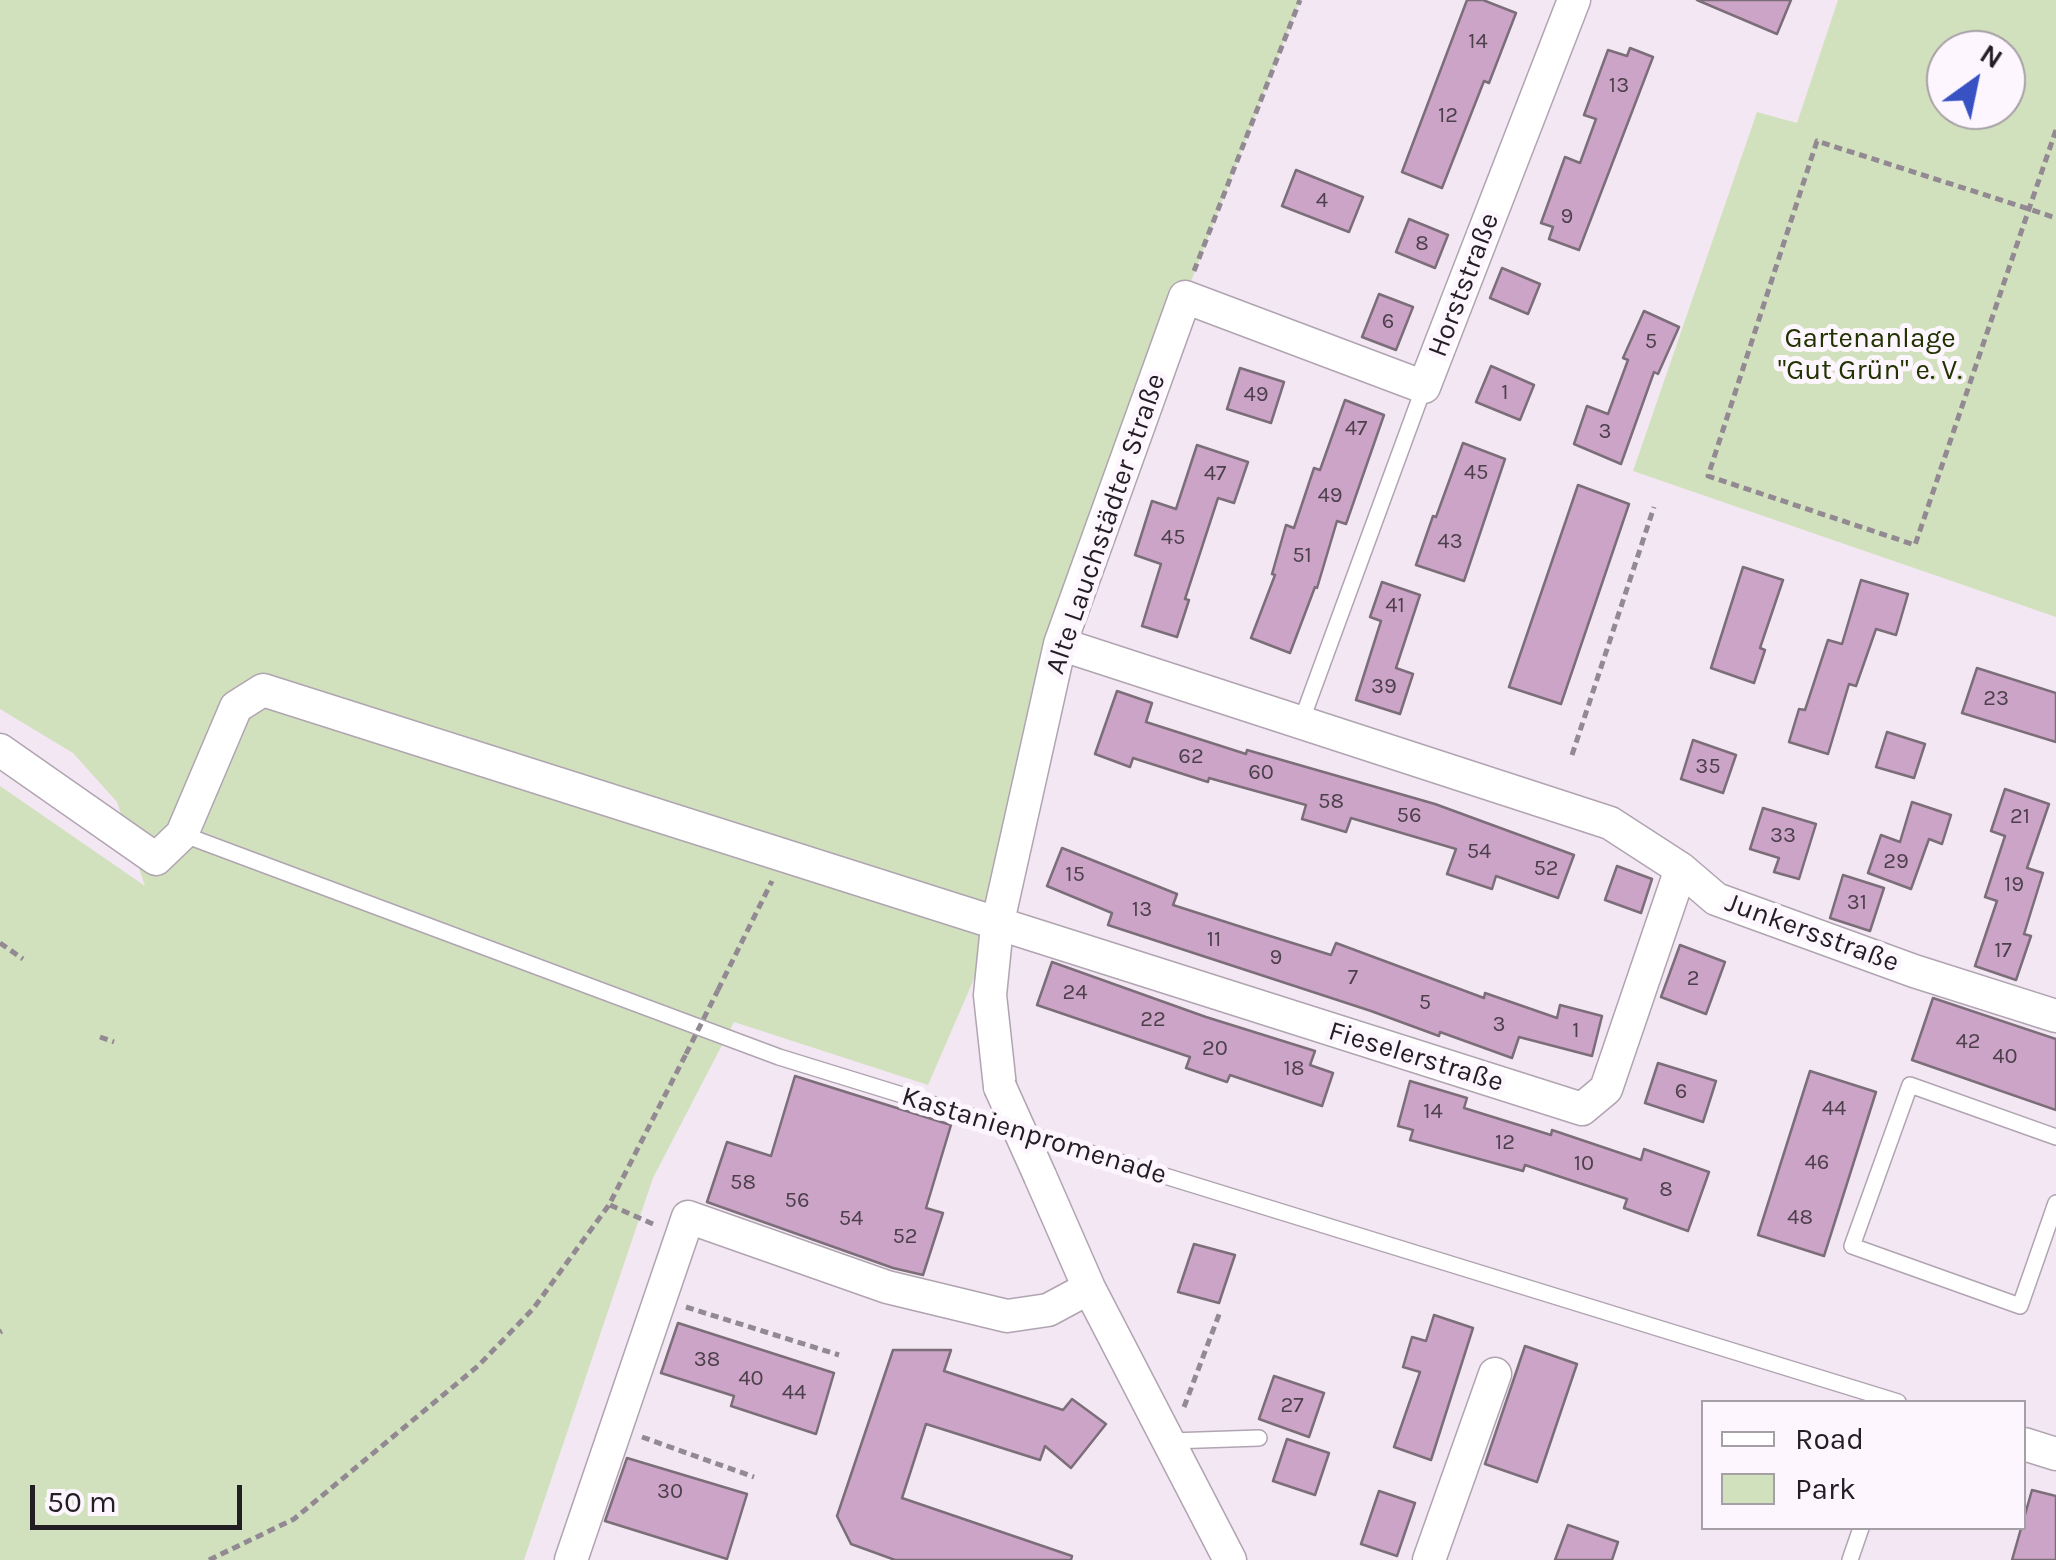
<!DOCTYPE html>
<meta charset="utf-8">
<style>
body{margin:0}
#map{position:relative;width:2056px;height:1560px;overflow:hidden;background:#f3e7f4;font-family:Karla,sans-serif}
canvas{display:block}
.legend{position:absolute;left:1701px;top:1400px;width:325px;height:130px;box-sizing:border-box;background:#fdf6fe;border:2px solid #a6a0a6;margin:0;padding:12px 18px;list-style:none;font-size:30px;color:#231e23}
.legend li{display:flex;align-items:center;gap:20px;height:50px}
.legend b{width:50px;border:2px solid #a6a0a6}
.north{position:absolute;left:1926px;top:30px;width:100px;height:100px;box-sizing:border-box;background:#fdf6fe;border:2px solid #a6a0a6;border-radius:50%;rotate:33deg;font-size:28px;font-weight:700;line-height:40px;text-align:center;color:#231e23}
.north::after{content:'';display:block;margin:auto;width:35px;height:45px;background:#3852c4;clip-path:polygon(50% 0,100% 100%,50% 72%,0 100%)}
.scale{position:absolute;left:30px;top:1485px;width:212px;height:45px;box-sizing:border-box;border:5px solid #231e23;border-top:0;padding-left:12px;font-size:30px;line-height:35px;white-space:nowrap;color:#231e23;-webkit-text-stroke:8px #fdf6fe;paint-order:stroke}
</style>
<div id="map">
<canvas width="2056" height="1560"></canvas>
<ul class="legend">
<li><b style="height:12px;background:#fff"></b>Road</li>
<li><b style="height:28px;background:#d2e1bd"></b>Park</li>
</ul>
<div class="north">N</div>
<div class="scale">50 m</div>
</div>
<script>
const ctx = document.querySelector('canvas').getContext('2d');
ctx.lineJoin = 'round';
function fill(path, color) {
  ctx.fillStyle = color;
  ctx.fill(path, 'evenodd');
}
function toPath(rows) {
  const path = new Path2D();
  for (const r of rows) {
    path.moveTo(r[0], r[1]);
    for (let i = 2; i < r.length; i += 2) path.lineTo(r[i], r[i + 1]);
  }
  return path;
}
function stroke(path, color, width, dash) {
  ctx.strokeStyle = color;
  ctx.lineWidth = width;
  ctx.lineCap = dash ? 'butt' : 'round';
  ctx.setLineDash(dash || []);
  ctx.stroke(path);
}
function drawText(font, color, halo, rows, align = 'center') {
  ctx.font = font + ' Karla,sans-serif';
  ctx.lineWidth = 10;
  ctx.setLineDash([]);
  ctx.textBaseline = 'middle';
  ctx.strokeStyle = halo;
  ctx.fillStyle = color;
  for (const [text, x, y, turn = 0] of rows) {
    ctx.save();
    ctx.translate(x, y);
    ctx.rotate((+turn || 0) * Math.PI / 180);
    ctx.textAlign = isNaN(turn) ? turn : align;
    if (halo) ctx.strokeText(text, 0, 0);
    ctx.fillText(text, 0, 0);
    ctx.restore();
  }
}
fill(toPath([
 [0,0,1300,0,1185,297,1060,643,997,926,928,1085,734,1022,653,1178,524,1560,0,1560,0,786,145,886,117,802,73,753,0,709],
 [1838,0,2056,0,2056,617,1633,471,1757,112,1797,123],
 [2006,50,2006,110,1946,110,1946,50]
]), '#d2e1bd');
const building = toPath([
 [1467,0,1483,0,1516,13,1489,83,1484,81,1442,188,1402,172,1467,0],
 [1697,0,1791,0,1777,34,1697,0],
 [1630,48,1653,57,1579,250,1549,239,1553,227,1541,223,1565,157,1580,163,1596,119,1584,115,1608,50,1627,56,1630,48],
 [1296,170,1363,197,1349,232,1282,206,1296,170],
 [1409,219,1448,235,1435,268,1396,252,1409,219],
 [1502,268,1540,284,1528,314,1490,298,1502,268],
 [1379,294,1413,307,1396,350,1362,337,1379,294],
 [1644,311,1679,327,1658,374,1654,372,1621,464,1574,444,1587,406,1608,414,1628,360,1623,358,1644,311],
 [1491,366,1534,385,1520,420,1476,402,1491,366],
 [1240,368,1284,382,1271,423,1227,409,1240,368],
 [1345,400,1384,415,1346,524,1337,521,1317,588,1315,587,1290,653,1251,638,1275,575,1272,574,1286,525,1294,528,1314,468,1320,470,1345,400],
 [1463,443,1505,459,1464,581,1416,565,1433,516,1436,517,1463,443],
 [1197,445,1248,462,1234,503,1218,498,1185,599,1189,600,1177,637,1142,626,1161,564,1135,555,1152,501,1176,509,1197,445],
 [1578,485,1629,504,1561,704,1509,687,1578,485],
 [1743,567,1783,580,1760,648,1765,650,1754,683,1711,668,1743,567],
 [1861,580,1908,594,1896,635,1876,629,1856,686,1849,684,1828,754,1789,742,1799,709,1805,710,1828,640,1842,644,1861,580],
 [1382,582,1420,595,1396,668,1413,674,1400,714,1356,700,1381,621,1370,617,1382,582],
 [1977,668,2056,693,2056,742,1962,713,1977,668],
 [1117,691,1152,703,1146,722,1246,754,1247,750,1435,804,1574,855,1558,898,1496,876,1492,889,1447,874,1456,849,1351,818,1346,832,1302,819,1306,805,1209,778,1208,782,1133,758,1130,767,1095,754,1117,691],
 [1887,732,1925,744,1914,778,1876,767,1887,732],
 [1693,740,1736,755,1723,793,1681,779,1693,740],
 [2005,789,2049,804,2027,868,2043,873,2024,934,2031,936,2016,980,1975,966,1997,901,1985,897,2005,836,1991,831,2005,789],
 [1912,802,1951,815,1942,844,1929,839,1911,889,1868,873,1881,835,1900,842,1912,802],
 [1763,808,1816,824,1799,879,1774,872,1779,858,1750,849,1763,808],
 [1062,848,1177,894,1173,905,1254,931,1331,955,1336,943,1484,998,1485,993,1557,1018,1560,1005,1602,1016,1592,1056,1519,1037,1512,1058,1440,1032,1439,1036,1371,1011,1108,925,1112,913,1047,886,1062,848],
 [1617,866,1652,879,1641,913,1605,900,1617,866],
 [1843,875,1884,888,1870,931,1830,918,1843,875],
 [1680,945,1725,962,1706,1014,1661,997,1680,945],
 [1052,962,1206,1017,1315,1051,1310,1065,1333,1073,1322,1106,1230,1075,1227,1082,1186,1068,1190,1057,1037,1005,1052,962],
 [1933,998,2056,1039,2056,1110,1912,1060,1933,998],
 [1658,1063,1716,1081,1703,1122,1645,1103,1658,1063],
 [1810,1071,1876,1092,1824,1256,1758,1235,1810,1071],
 [795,1076,951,1125,926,1208,943,1213,923,1275,893,1268,707,1202,727,1142,771,1156,795,1076],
 [1410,1081,1467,1098,1464,1108,1551,1135,1552,1130,1641,1160,1644,1149,1709,1172,1688,1231,1624,1208,1627,1199,1525,1165,1523,1171,1410,1140,1413,1130,1398,1126,1410,1081],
 [1194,1244,1235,1255,1219,1303,1178,1292,1194,1244],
 [1434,1315,1473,1328,1431,1460,1394,1447,1420,1372,1403,1367,1412,1337,1426,1341,1434,1315],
 [678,1323,834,1373,816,1434,731,1406,734,1396,661,1373,678,1323],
 [1525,1346,1577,1364,1537,1482,1485,1464,1525,1346],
 [893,1350,951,1350,944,1371,1063,1410,1072,1399,1106,1424,1071,1468,1045,1446,1040,1460,926,1424,902,1498,1072,1556,1071,1560,895,1560,851,1544,837,1516,893,1350],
 [1274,1376,1324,1393,1309,1437,1259,1419,1274,1376],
 [1287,1439,1329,1453,1315,1495,1273,1481,1287,1439],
 [627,1458,747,1494,727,1559,605,1521,627,1458],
 [2032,1490,2056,1496,2056,1560,2012,1560,2032,1490],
 [1379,1491,1415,1503,1397,1556,1361,1544,1379,1491],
 [1568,1525,1618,1542,1612,1560,1555,1560,1568,1525]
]);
fill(building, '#cba4c7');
stroke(building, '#7b6e79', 2.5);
const service = toPath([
 [1301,722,1424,387],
 [182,834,779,1057,1898,1402],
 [2056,1137,1910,1085,1852,1246,2020,1306,2056,1203],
 [1171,1441,1259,1438],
 [1850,1560,1861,1528]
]);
const minor = toPath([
 [1060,644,1610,823,1681,869,1716,899,1914,971,2056,1016],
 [0,750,156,859,182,834,236,707,263,690,1582,1109,1606,1089,1681,869],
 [1000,1087,990,995,997,926,1060,644,1185,297,1424,387,1574,0],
 [1040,1176,1089,1288,1230,1560],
 [2024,1444,2056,1454],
 [571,1560,688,1217,887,1287,1007,1316,1048,1310,1089,1288],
 [1429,1560,1495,1374]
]);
stroke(service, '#b0a4b1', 18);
stroke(minor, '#b0a4b1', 35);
stroke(toPath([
 [2056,130,2029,209,1915,545,1708,476,1817,141,2029,209,2056,218],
 [1194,271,1300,0],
 [1572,755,1654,507],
 [0,943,23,959],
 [718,990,772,881],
 [100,1037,114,1042],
 [610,1205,655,1225],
 [686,1307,839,1355],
 [0,1332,2,1331],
 [1184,1407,1220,1312],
 [642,1437,754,1477],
 [209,1560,294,1519,478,1366,533,1309,609,1205,686,1054]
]), '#928992', 5, [8, 5]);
stroke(service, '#fff', 15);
stroke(minor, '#fff', 32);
const minorBridge = toPath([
 [1000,1087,1040,1176]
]);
stroke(minorBridge, '#b0a4b1', 35, []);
stroke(toPath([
 [686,1054,718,990]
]), '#928992', 5, [8, 5]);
stroke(minorBridge, '#fff', 32);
drawText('22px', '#4d404c', null, [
 ["14",1478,42],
 ["13",1619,86],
 ["12",1448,116],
 ["4",1322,201],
 ["9",1567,217],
 ["8",1422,244],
 ["6",1388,322],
 ["5",1651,342],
 ["1",1505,393],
 ["49",1256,395],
 ["47",1356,429],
 ["3",1605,432],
 ["45",1476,473],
 ["47",1215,474],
 ["49",1330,496],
 ["45",1173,538],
 ["43",1450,542],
 ["51",1302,556],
 ["41",1395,606],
 ["39",1384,687],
 ["23",1996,699],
 ["62",1191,757],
 ["35",1708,767],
 ["60",1261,773],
 ["58",1331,802],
 ["56",1409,816],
 ["21",2020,817],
 ["33",1783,836],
 ["54",1479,852],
 ["29",1896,862],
 ["52",1546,869],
 ["15",1075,875],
 ["19",2014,885],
 ["31",1857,903],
 ["13",1142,910],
 ["11",1214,940],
 ["17",2003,951],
 ["9",1276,958],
 ["7",1353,978],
 ["2",1693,979],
 ["24",1075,993],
 ["5",1425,1003],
 ["22",1153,1020],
 ["3",1499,1025],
 ["1",1576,1031],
 ["42",1968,1042],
 ["20",1215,1049],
 ["40",2005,1057],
 ["18",1294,1069],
 ["6",1681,1092],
 ["44",1834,1109],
 ["14",1433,1112],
 ["12",1505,1143],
 ["46",1817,1163],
 ["10",1584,1164],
 ["58",743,1183],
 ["8",1666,1190],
 ["56",797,1201],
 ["48",1800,1218],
 ["54",851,1219],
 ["52",905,1237],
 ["38",707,1360],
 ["40",751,1379],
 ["44",794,1393],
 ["27",1292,1406],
 ["30",670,1492]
]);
drawText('28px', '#231e23', '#fdf6fe', [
 ["Horststraße",1464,285,-69],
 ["Alte Lauchstädter Straße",1106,524,-71],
 ["Junkersstraße",1812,933,20],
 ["Fieselerstraße",1416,1057,17],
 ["Kastanienpromenade",1034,1136,17]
]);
drawText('28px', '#223200', '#fdf6fe', [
 ["Gartenanlage",1870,339],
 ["\"Gut Grün\" e. V.",1870,371]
]);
</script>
